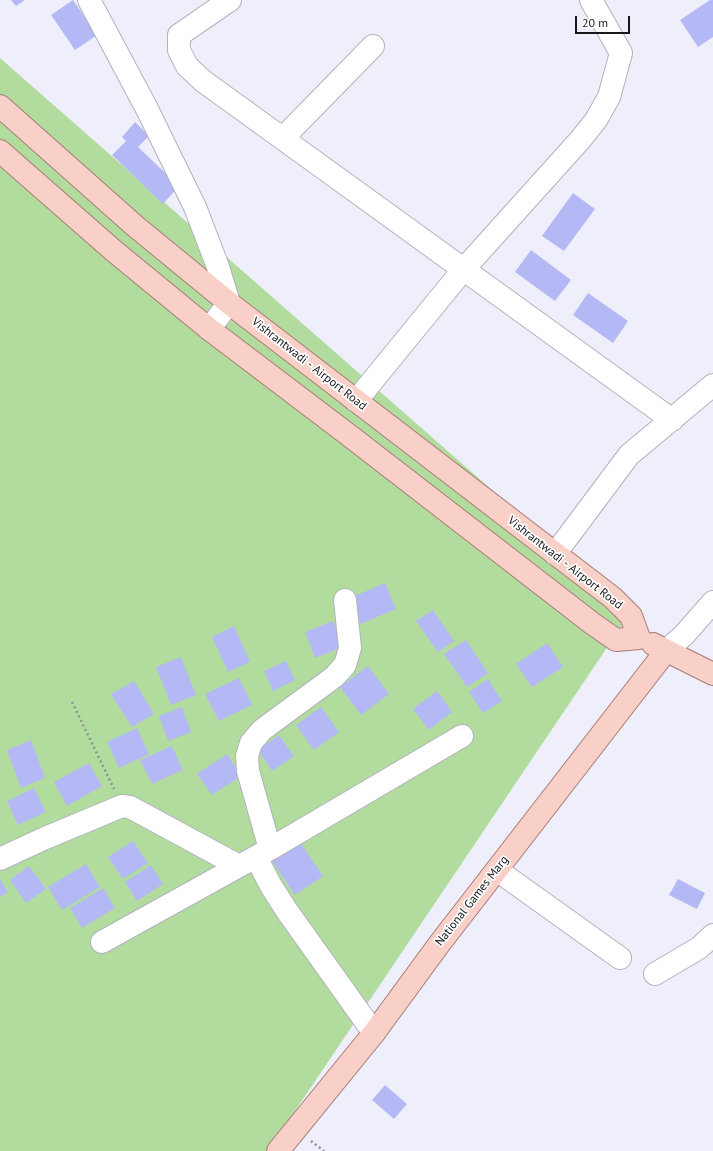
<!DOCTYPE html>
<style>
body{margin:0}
#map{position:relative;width:713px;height:1151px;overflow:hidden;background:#eeeffb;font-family:"PT Sans",sans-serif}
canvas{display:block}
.scale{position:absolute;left:575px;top:16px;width:55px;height:18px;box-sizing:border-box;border:2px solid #17181c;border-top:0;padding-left:5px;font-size:12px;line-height:14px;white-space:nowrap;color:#17181c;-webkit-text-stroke:3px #fefefe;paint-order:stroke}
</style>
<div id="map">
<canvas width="713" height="1151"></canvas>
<div class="scale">20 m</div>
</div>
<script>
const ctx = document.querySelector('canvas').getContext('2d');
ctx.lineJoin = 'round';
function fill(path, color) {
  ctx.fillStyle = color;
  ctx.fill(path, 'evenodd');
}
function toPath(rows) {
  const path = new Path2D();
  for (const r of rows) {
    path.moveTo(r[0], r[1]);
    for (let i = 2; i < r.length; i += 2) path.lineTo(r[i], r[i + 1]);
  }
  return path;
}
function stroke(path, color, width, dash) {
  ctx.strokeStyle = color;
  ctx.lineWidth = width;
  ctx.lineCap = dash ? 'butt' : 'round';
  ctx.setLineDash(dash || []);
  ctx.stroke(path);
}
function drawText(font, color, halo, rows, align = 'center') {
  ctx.font = font + ' "PT Sans",sans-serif';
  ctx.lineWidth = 3.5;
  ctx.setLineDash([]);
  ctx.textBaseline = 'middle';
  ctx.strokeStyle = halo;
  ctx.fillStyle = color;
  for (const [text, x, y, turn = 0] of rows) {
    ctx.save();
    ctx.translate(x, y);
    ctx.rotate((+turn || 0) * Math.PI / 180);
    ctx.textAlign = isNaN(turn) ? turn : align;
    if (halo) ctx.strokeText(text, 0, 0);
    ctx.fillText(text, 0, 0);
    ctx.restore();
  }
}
fill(toPath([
 [0,58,631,612,268,1151,0,1151]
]), '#b2dc9e');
fill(toPath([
 [11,0,25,0,16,6],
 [73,0,97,35,75,50,51,15],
 [710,0,713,0,713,37,698,47,680,20],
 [135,122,149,136,138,147,179,186,163,204,112,155,126,141,122,137],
 [573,193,595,209,564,251,542,236],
 [531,250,571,280,555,301,515,272],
 [588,293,628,321,613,343,573,315],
 [385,583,396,609,361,624,350,598],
 [433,610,454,641,438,652,416,621],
 [333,621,343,647,315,658,305,632],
 [234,626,250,662,228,672,212,637],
 [466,640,488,673,467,687,444,654],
 [547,643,563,667,532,687,516,664],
 [181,657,196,695,171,705,156,667],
 [286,661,295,680,273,691,264,671],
 [368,666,389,694,361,715,340,687],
 [239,678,252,705,219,721,205,694],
 [488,679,502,701,483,713,469,692],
 [134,681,154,714,132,727,111,694],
 [437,691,452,712,429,730,413,709],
 [182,707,191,732,168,741,159,716],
 [321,707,339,732,314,750,296,725],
 [137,728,149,754,119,768,107,742],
 [279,735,294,756,272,771,258,750],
 [31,740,45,778,21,788,7,750],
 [172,746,183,770,152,784,140,760],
 [227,754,241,776,212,795,197,774],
 [89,763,102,786,67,806,54,782],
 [34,788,46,812,18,825,7,801],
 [133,841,148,863,123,879,108,857],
 [300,842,323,876,295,895,272,861],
 [86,864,100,887,62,910,48,887],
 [151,865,163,884,137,901,125,882],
 [29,866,46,889,26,903,10,880],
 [0,879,8,892,0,897],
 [678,879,705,893,697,909,669,895],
 [103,888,115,908,82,928,70,908],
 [385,1085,407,1104,394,1119,372,1100]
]), '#b4b9f5');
const minor = toPath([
 [89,0,147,109,195,207,218,267,229,303,209,329],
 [230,0,179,35,179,50,187,66,203,81,672,420],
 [283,138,373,46],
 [356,401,463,270,580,140,596,120,609,97,621,53,591,0],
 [555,554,629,455,713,385],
 [666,651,684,635,713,602],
 [270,849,248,771,247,756,251,743,262,730,334,677,345,665,350,648,345,600],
 [256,857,271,886,287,911,374,1033],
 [0,859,43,839,122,806,130,807,239,866],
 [497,870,620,958],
 [102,942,270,849,462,736],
 [655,974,699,948,713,935]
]);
const major = toPath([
 [0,106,135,226,229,303,613,598,631,616,639,638],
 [0,151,114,251,209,329,350,436,593,624,616,640,639,638],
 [653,644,713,674],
 [278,1151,374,1033,440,943,666,651]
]);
stroke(minor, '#b0b2bd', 24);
stroke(major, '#a77b74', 24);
stroke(toPath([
 [72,702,114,789],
 [311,1141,324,1151]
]), '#8e8f98', 2.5, [2, 3]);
stroke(minor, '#fff', 22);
stroke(major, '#f9d0c8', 22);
drawText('12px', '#17181c', '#fefefe', [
 ["Vishrantwadi - Airport Road",309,364,38],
 ["Vishrantwadi - Airport Road",565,563,38],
 ["National Games Marg",472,901,-52]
]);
</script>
